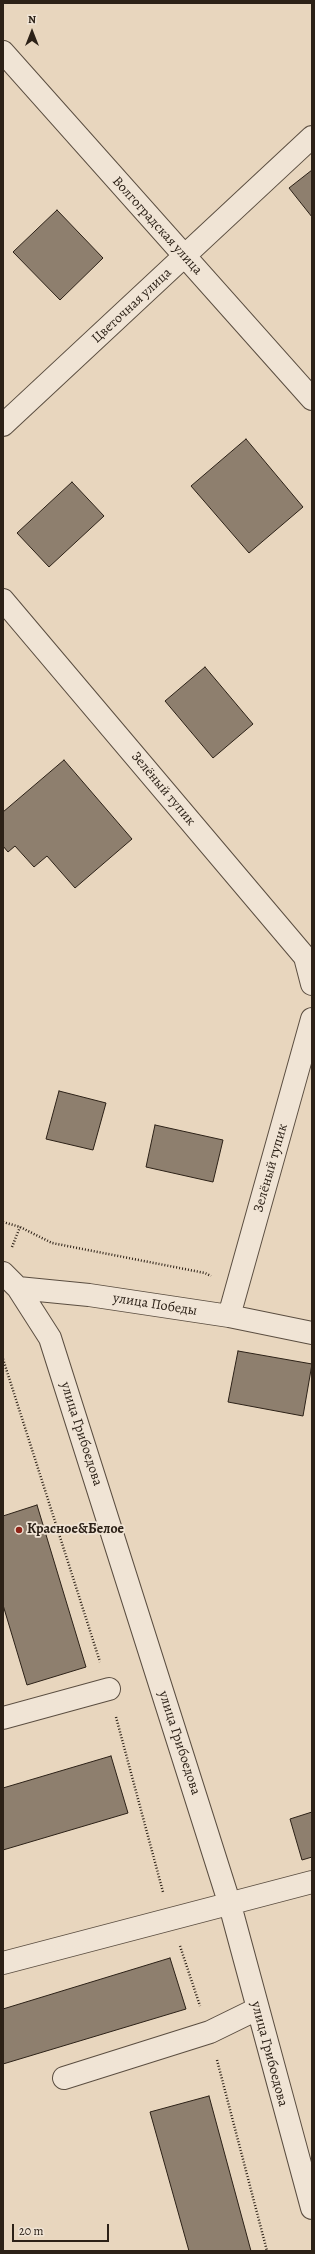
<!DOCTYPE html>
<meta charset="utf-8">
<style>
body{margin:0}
#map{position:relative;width:315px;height:2254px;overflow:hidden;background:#e8d6be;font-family:Alegreya,serif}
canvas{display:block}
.frame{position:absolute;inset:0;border:4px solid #2c2117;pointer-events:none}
.north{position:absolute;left:12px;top:12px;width:40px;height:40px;-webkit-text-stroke:3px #f0e4d5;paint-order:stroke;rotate:0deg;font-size:11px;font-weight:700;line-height:16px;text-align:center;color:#2c2117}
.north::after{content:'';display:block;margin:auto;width:14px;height:18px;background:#2c2117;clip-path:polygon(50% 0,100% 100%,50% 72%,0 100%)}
.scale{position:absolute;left:12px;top:2224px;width:97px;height:18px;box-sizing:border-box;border:2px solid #2c2117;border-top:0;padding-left:5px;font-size:12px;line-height:14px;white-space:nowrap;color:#2c2117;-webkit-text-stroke:3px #f0e4d5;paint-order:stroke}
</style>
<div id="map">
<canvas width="315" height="2254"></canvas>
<div class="frame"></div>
<div class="north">N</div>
<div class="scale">20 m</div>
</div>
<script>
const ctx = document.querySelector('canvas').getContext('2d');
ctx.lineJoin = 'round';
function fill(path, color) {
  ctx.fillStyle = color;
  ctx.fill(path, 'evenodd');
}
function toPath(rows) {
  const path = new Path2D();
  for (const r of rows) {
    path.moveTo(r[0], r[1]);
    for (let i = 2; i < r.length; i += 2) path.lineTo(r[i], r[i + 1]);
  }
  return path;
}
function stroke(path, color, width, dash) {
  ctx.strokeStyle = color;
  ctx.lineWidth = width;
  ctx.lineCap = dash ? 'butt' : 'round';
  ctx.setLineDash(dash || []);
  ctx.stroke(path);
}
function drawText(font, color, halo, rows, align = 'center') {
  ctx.font = font + ' Alegreya,serif';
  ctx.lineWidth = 3.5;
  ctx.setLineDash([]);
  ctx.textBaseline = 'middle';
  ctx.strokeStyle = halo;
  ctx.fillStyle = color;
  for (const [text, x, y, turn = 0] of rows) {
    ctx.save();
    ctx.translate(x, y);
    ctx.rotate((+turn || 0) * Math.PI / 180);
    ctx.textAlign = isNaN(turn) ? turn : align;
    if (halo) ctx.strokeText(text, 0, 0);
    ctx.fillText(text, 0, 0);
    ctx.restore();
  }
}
const building = toPath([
 [312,170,312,217,289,188,312,170],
 [57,210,103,258,60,300,13,252,57,210],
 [246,439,303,507,249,553,191,486,246,439],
 [72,482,104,516,49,567,17,533,72,482],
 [205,667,253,724,213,758,165,701,205,667],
 [64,760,132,839,75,888,47,856,34,867,15,846,8,852,3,846,3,812,64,760],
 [59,1091,106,1103,93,1150,46,1139,59,1091],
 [155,1125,223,1140,213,1182,146,1167,155,1125],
 [238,1351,312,1364,303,1416,228,1402,238,1351],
 [37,1505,86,1667,27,1685,3,1605,3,1516,37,1505],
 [111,1756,128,1813,3,1850,3,1788,111,1756],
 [312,1812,312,1857,302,1860,290,1819,312,1812],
 [170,1958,186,2009,3,2064,3,2009,170,1958],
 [209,2096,251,2251,189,2251,150,2112,209,2096]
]);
fill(building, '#8e7f6e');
stroke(building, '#2c2117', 1);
const minor = toPath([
 [3,52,312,399],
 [3,425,312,137],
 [3,600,305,957,312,984],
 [3,1273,18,1288,50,1338,230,1905,312,2208],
 [18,1288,89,1295,229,1316,312,1333],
 [229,1316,312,1019],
 [3,1718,109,1689],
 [3,1963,312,1882],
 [64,2078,210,2032,257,2009]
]);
stroke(minor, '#5b4e41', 24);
stroke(toPath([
 [3,1222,20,1227,52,1243,205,1273,211,1276],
 [12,1247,20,1227],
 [3,1359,100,1662],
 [116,1717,163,1892],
 [180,1946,200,2006],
 [217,2060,267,2251]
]), '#2c2117', 2.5, [1, 2]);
stroke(minor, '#f0e4d5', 22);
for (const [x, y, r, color] of [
 [19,1530,4,"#8f2418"]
]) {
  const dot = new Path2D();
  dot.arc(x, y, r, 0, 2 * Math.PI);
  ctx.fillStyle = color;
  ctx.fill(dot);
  stroke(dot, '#f0e4d5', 1.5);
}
drawText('14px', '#2c2117', '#f0e4d5', [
 ["Волгоградская улица",157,226,48],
 ["Цветочная улица",132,306,-43],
 ["Зелёный тупик",163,789,50],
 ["Зелёный тупик",271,1168,-74],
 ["улица Победы",155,1305,9],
 ["улица Грибоедова",81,1434,72],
 ["улица Грибоедова",179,1743,72],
 ["улица Грибоедова",269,2054,75]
]);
drawText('bold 14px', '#2c2117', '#f0e4d5', [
 ["Красное&Белое",27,1530]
], 'left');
</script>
